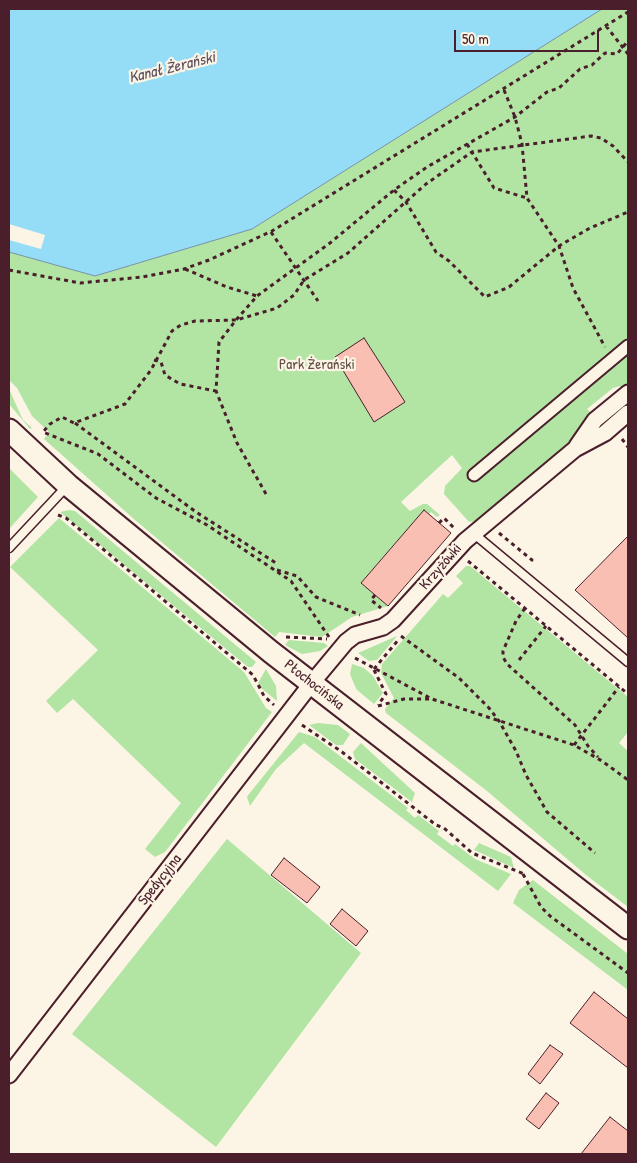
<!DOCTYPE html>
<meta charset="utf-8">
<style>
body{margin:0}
#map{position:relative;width:637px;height:1163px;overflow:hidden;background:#fcf5e5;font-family:"Patrick Hand",sans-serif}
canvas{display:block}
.frame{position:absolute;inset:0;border:10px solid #4a1f2b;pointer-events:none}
.scale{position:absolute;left:454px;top:30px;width:145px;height:22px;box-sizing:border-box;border:2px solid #4a1f2b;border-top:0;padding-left:6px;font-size:15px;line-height:18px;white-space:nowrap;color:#4a1f2b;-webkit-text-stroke:4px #fcf5e5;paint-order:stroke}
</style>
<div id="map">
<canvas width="637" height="1163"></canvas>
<div class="frame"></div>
<div class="scale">50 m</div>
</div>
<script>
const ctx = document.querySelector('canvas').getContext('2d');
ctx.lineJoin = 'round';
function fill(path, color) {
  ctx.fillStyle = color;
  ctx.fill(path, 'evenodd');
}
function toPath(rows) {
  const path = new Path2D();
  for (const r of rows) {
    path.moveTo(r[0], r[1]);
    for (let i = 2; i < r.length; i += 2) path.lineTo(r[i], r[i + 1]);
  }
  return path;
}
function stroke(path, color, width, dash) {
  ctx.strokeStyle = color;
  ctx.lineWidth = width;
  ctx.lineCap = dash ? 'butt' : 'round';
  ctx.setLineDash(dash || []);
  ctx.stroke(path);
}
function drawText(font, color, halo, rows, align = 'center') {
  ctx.font = font + ' "Patrick Hand",sans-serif';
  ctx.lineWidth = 4.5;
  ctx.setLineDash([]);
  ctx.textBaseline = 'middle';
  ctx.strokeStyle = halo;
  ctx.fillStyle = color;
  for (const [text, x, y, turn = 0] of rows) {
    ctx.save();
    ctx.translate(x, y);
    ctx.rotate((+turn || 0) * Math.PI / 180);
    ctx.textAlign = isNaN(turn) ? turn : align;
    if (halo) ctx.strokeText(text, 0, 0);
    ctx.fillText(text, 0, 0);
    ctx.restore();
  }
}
fill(toPath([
 [602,9,628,9,628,388,622,390,620,386,613,388,587,409,592,414,573,439,476,521,469,522,444,494,445,486,462,468,452,455,401,502,410,511,423,504,427,504,440,515,437,517,431,512,429,514,424,510,361,583,388,606,352,617,322,637,279,632,275,637,135,520,44,439,49,432,32,416,17,388,9,380,9,252,95,276,252,229],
 [9,389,23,420,32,428,30,429,9,404],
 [9,468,38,497,9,529],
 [69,510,75,511,256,662,252,667,248,667,60,512],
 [59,518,244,672,266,708,272,712,165,852,155,857,145,849,181,803,73,699,57,713,46,701,98,650,10,567],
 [466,566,470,566,628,697,628,732,619,743,628,751,628,907,586,875,487,791,386,713,385,709,394,698,381,673,382,664,443,594,448,598,463,583,456,576],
 [397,636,377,660,369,661,358,653],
 [289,640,324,643,328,646,320,651,302,654,285,645],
 [352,664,364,668,373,676,383,693,374,704,357,690,354,684,350,674],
 [266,669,276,686,277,701,261,688,258,683],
 [318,723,338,725,350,734,343,745,336,745,309,725],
 [299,732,315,737,408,808,406,810,415,818,418,815,439,831,437,834,453,846,455,844,475,859,511,874,498,891,304,743,276,769,250,806,247,797,249,794],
 [361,743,415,793,412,802,355,759,353,752],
 [227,839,361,953,216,1147,72,1034],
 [479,843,511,857,514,868,474,850],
 [533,880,628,954,628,990,513,903,519,890]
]), '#b2e4a4');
const water = toPath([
 [9,9,602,9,252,229,95,276,9,252,9,9]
]);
fill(water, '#95ddf7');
stroke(water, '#7791a5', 1);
fill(toPath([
 [9,224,45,235,41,249,9,240]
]), '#fcf5e5');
const building = toPath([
 [364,338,405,402,374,422,335,357,364,338],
 [424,510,451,533,388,606,361,583,424,510],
 [628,536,628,638,575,590,628,536],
 [284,858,320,887,307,903,271,875,284,858],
 [342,909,368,931,356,946,330,924,342,909],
 [594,992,628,1019,628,1068,570,1023,594,992],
 [550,1045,563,1054,540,1084,528,1074,550,1045],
 [546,1093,559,1103,539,1129,526,1119,546,1093],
 [610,1117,628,1131,628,1154,581,1154,610,1117]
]);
fill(building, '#f9bfb2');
stroke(building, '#4a1f2b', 1);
const service = toPath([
 [473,533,628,662],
 [9,548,67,486]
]);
const pedestrian = toPath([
 [474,475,628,346]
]);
const minor = toPath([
 [577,446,595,420,628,393],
 [9,1075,311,684,346,642,355,635,383,627,393,620,465,541,575,449,605,433,628,413]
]);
const secondary = toPath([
 [9,430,68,485,271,652,628,928]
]);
stroke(service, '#4a1f2b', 11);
stroke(pedestrian, '#4a1f2b', 15);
stroke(minor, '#4a1f2b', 19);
stroke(secondary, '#4a1f2b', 25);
stroke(toPath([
 [606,26,628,54],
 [504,90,515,117,522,144,527,198,559,246,573,288,605,347],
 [467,144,494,188,527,198],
 [394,190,406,202,436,252,449,261,485,297,509,287,559,246,590,228,628,212],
 [271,232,318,301],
 [185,269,227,287,257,296],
 [9,270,80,283,142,277,184,269,209,260,272,231,628,12],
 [154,360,161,362,165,375,180,384,216,391],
 [75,423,196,512,276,563],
 [622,439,628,447],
 [266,494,237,443,216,391,219,342,236,320,257,296,330,243,394,190,427,167,515,117,547,92,559,88,580,69,592,65,605,53,617,54,628,41],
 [58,515,66,518,253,675,264,696,274,705],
 [439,523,444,518,454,528],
 [499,533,532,560,529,563],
 [468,561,628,694],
 [277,570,297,576,316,597,360,615],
 [375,595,371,600,381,608],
 [525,608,516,621,503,651,503,657,507,664,575,725,588,746,598,757],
 [401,636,459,678,489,708,499,721,516,751,526,775,547,812,595,853],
 [286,637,327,639],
 [329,637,291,581,207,525,156,498,98,454,43,432,50,424,62,417,74,423,125,404,151,370,172,331,181,325,195,321,236,320,277,308,294,295,304,280,348,253,426,184,472,152,591,136,601,138,613,146,628,162],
 [355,658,432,699,574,745,602,761,628,780],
 [519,660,546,626],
 [374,669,399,639],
 [374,670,386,694,378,705],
 [378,706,404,699,431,699],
 [302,725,342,752,436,825,444,828,472,853,524,874],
 [574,745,619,687],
 [523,874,541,907,550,916,628,973]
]), '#4a1f2b', 3, [4, 4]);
stroke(service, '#fcf5e5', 8);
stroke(pedestrian, '#fcf5e5', 11);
stroke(minor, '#fcf5e5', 15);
stroke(secondary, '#fcf5e5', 21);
drawText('15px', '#645049', '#fcf5e5', [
 ["Park Żerański",317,365]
]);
drawText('15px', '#4a1f2b', '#fcf5e5', [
 ["Krzyżówki",441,567,-49],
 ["Płochocińska",314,685,38],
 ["Spedycyjna",160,880,-52]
]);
drawText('italic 16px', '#5d4e5e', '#fcf5e5', [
 ["Kanał Żerański",172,68,-14]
]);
</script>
